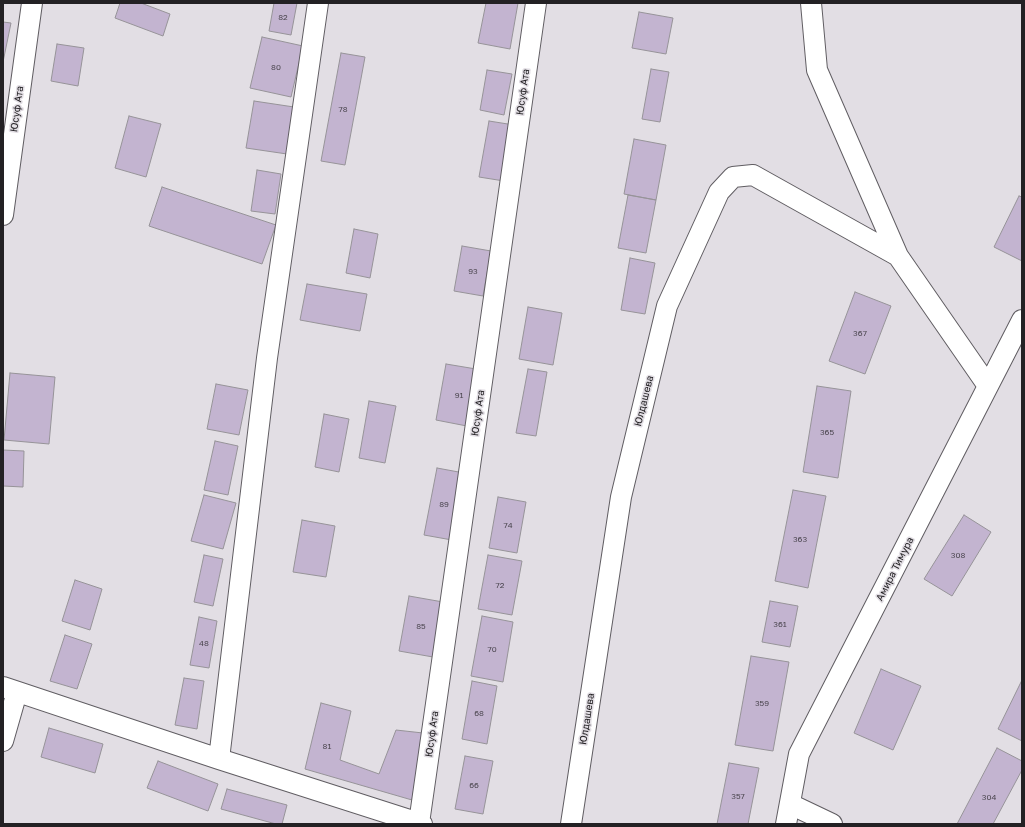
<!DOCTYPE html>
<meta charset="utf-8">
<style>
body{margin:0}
#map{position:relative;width:1025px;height:827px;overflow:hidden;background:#e2dee4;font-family:"Golos Text",sans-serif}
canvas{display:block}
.frame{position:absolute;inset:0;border:4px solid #232124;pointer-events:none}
</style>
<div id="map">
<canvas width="1025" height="827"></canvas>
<div class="frame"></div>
</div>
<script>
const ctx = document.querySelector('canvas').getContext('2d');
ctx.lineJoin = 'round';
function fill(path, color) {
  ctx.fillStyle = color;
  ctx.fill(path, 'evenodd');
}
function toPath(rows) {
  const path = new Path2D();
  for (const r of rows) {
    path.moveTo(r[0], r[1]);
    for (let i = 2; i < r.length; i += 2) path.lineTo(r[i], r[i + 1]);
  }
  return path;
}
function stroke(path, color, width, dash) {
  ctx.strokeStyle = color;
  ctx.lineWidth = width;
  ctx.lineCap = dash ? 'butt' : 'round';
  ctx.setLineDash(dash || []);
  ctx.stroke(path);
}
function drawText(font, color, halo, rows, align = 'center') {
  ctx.font = font + ' "Golos Text",sans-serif';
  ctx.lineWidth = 3;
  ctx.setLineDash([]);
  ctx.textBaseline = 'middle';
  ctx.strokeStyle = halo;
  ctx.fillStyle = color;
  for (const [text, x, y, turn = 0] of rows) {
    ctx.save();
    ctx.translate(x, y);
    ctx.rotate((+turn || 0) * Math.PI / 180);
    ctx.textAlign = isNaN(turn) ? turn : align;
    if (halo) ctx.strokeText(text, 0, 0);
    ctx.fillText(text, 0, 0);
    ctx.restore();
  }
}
const building = toPath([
 [120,3,141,3,170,14,163,36,115,18,120,3],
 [274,3,297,3,291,35,269,31,274,3],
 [486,3,518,3,510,49,478,43,486,3],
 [639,12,673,18,666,54,632,48,639,12],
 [3,22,11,23,3,62,3,22],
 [262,37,303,46,291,97,250,88,262,37],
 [57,44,84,48,78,86,51,81,57,44],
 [341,53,365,57,345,165,321,161,341,53],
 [651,69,669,72,660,122,642,119,651,69],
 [487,70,512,74,504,115,480,110,487,70],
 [254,101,294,107,287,154,246,148,254,101],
 [129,116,161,124,146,177,115,168,129,116],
 [489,121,514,125,504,181,479,177,489,121],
 [634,139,666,145,656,200,624,194,634,139],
 [257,170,281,174,275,214,251,211,257,170],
 [162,187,276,225,262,264,149,226,162,187],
 [628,195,656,200,646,253,618,248,628,195],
 [1019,196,1022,197,1022,261,994,247,1019,196],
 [354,229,378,234,370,278,346,273,354,229],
 [462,246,491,251,483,296,454,291,462,246],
 [630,258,655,263,645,314,621,310,630,258],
 [307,284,367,294,360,331,300,320,307,284],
 [855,292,891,306,865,374,829,361,855,292],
 [528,307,562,313,553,365,519,359,528,307],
 [446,364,482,370,472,427,436,420,446,364],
 [528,369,547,372,536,436,516,433,528,369],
 [10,373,55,377,49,444,4,440,10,373],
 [216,384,248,390,239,435,207,429,216,384],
 [817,386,851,391,838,478,803,472,817,386],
 [369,401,396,406,385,463,359,458,369,401],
 [324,414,349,419,339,472,315,467,324,414],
 [215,441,238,446,228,495,204,490,215,441],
 [3,450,24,451,23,487,3,486,3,450],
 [437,468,464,473,452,540,424,535,437,468],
 [793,490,826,496,808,588,775,581,793,490],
 [204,495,236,503,223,549,191,541,204,495],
 [498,497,526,502,517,553,489,548,498,497],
 [964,515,991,532,952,596,924,579,964,515],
 [302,520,335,526,326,577,293,572,302,520],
 [204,555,223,559,213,606,194,602,204,555],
 [488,555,522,561,512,615,478,609,488,555],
 [75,580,102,589,90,630,62,621,75,580],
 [409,596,443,602,433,657,399,651,409,596],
 [770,601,798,606,790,647,762,642,770,601],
 [482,616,513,622,503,682,471,676,482,616],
 [199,617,217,621,209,668,190,665,199,617],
 [65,635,92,644,77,689,50,681,65,635],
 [751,656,789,662,773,751,735,745,751,656],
 [881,669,921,686,893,750,854,733,881,669],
 [184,678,204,681,197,729,175,725,184,678],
 [1022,680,1022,741,998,729,1022,680],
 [472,681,497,686,487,744,462,739,472,681],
 [321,703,351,711,340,760,379,774,396,730,423,733,412,800,305,769,321,703],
 [49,728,103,744,95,773,41,757,49,728],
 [997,748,1022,761,1022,770,993,824,957,824,997,748],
 [465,756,493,761,483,814,455,809,465,756],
 [158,761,218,784,208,811,147,788,158,761],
 [729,763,759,768,748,824,717,824,729,763],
 [227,789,287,805,282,824,276,824,221,809,227,789]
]);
fill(building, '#c3b4d0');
stroke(building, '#969398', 1);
const street = toPath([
 [811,3,817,70,898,256,988,386],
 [3,215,32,3],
 [3,687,219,759,422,824],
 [3,741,17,692],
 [219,759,267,358,318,3],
 [790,804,832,824],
 [419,823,536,3],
 [571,824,621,497,667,306,719,192,733,177,753,175,898,256],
 [786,824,799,754,1022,320]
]);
stroke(street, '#605d62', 22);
stroke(street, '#fff', 20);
drawText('8px', '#4b464f', null, [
 ["82",283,17],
 ["80",276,67],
 ["78",343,109],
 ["93",473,271],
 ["367",860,333],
 ["91",459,395],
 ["365",827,432],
 ["89",444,504],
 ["74",508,525],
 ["363",800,539],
 ["308",958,555],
 ["72",500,585],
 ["361",780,624],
 ["85",421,626],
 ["48",204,643],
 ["70",492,649],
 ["359",762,703],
 ["68",479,713],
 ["81",327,746],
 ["66",474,785],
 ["357",738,796],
 ["304",989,797]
]);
drawText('10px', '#232124', '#e2dee4', [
 ["Юсуф Ата",523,92,-82],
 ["Юсуф Ата",17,109,-82],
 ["Юлдашева",644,401,-76],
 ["Юсуф Ата",478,413,-82],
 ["Амира Тимура",895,569,-63],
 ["Юлдашева",587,719,-81],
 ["Юсуф Ата",432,734,-82]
]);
</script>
